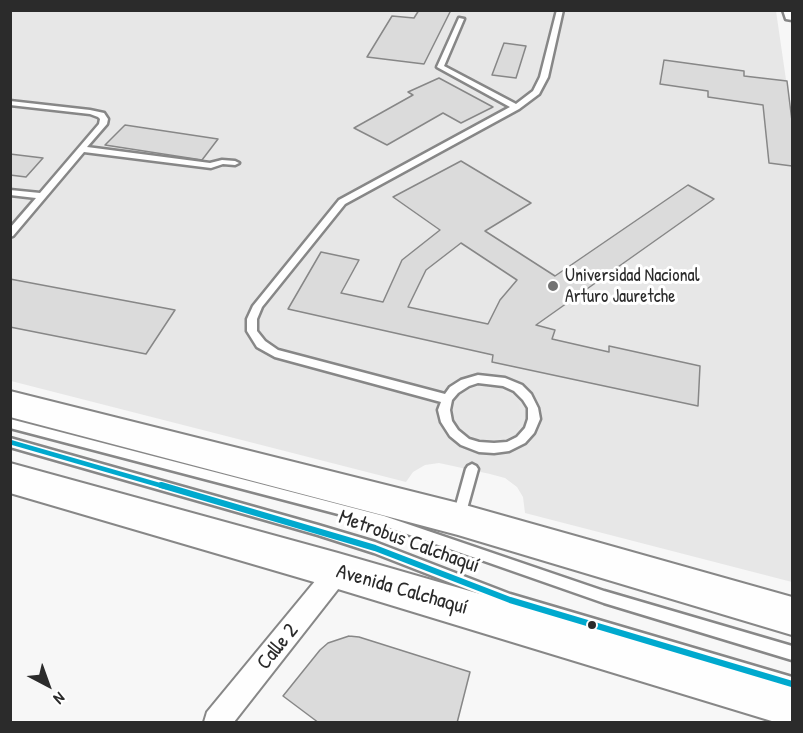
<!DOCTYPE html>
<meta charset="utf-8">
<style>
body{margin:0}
#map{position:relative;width:803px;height:733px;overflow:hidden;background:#f7f7f7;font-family:"Patrick Hand",sans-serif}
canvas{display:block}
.frame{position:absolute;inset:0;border:12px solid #2b2b2b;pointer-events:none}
.north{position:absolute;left:18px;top:655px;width:60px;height:60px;-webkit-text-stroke:4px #fff;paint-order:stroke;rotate:139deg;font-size:16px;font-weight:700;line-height:24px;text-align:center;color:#2b2b2b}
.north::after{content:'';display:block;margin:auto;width:21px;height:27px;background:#2b2b2b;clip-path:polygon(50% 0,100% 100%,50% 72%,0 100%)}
</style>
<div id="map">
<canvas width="803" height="733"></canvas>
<div class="frame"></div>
<div class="north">N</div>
</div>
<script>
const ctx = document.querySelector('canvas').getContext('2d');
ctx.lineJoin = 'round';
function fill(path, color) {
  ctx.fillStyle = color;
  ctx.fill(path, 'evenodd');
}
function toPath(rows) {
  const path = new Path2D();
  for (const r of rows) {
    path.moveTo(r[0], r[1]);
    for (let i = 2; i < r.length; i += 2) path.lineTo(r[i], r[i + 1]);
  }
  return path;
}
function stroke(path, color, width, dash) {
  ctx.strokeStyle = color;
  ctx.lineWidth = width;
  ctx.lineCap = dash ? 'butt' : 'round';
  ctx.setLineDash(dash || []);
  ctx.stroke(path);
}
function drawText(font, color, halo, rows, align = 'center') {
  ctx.font = font + ' "Patrick Hand",sans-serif';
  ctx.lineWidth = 6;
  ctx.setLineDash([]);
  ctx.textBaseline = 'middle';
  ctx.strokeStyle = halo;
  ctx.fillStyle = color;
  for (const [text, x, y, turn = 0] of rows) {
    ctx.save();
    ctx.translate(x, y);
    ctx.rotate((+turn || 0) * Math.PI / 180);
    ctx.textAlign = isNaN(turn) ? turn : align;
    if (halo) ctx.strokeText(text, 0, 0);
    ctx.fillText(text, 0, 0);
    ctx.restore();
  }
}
fill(toPath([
 [10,11,776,11,792,121,792,582,525,513,523,497,517,487,505,478,490,474,439,463,425,465,413,472,406,482,11,381]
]), '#e7e7e7');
fill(toPath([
 [478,387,499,389,516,399,522,415,521,423,515,431,495,439,483,439,463,429,457,421,455,412,457,403,462,396]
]), '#e6e6e6');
const building = toPath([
 [419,10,451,10,424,64,367,57,392,16,414,18,419,10],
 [504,43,526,46,516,78,492,75,504,43],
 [664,60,744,71,744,76,787,81,792,121,792,166,769,163,763,105,708,97,708,91,660,84,664,60],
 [439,78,493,107,461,123,443,113,387,145,354,128,413,95,408,92,439,78],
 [125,125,218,139,202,160,105,145,125,125],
 [10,154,43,158,26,177,10,175,10,154],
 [461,161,531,203,485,231,555,276,688,185,714,199,536,325,555,330,552,339,609,352,609,346,700,366,698,406,492,362,493,355,288,309,321,252,359,260,341,293,383,302,402,260,440,230,393,197,461,161],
 [461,243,517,280,500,300,488,324,408,307,426,270,461,243],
 [10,279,175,310,146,354,10,327,10,279],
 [349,636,359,637,470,672,457,723,319,723,283,696,320,650,328,643,349,636]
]);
fill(building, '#dbdbdb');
stroke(building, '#878787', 1.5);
const lane = toPath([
 [557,10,563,10,548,77,539,94,519,109,345,204,262,307,257,319,257,331,265,341,278,350,445,394,450,387,461,380,478,375,505,378,522,385,531,394,538,408,540,419,534,433,525,443,509,451,494,453,479,452,461,445,450,436,441,422,438,410,441,402,275,357,257,347,247,331,247,319,253,306,339,200,510,107,437,67,459,18,464,19,444,66,516,104,533,91,540,77,557,10],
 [478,383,503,386,514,391,523,400,528,408,528,419,525,428,517,437,507,442,494,443,479,442,469,439,458,430,452,421,450,410,452,400,458,393,469,386,478,383],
 [10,101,90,110,104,113,108,119,107,124,87,147,210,163,222,160,235,161,239,163,235,165,223,164,211,168,84,152,13,236,10,237,10,228,36,198,10,195,10,190,40,193,99,124,100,119,98,117,90,114,10,105,10,101],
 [10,419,384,516,604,591,792,646,792,660,604,603,384,526,10,428,10,419],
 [10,438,318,525,375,542,510,594,792,677,792,691,510,606,374,553,318,535,10,447,10,438],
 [472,464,476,466,478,469,465,516,463,520,459,521,455,520,453,516,466,469,468,466,472,464]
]);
const street = toPath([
 [338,560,346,563,350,571,346,579,234,722,204,722,207,712,330,563,338,560]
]);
const secondary = toPath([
 [783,10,792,10,792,20,786,19,783,10]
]);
const primary = toPath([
 [10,391,458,503,792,597,792,635,458,535,10,417,10,391],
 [10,463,338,553,792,684,792,722,775,722,338,589,10,493,10,463]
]);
stroke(lane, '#878787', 5);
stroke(street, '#878787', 4);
stroke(secondary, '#878787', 5);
stroke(primary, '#878787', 4);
fill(lane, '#fefefe');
fill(street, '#fefefe');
fill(secondary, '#fefefe');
fill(primary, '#fefefe');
stroke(toPath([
 [10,442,166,487]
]), '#00a9ce', 4.5);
stroke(toPath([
 [161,485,375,548,510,600,792,684]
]), '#00a9ce', 6);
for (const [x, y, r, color] of [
 [553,286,6,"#727272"],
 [592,625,5,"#2b2b2b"]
]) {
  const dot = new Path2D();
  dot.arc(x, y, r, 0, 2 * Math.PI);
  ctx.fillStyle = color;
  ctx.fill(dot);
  stroke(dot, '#fff', 2);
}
drawText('18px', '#2b2b2b', '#fff', [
 ["Universidad Nacional",565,276],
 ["Arturo Jauretche",565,297]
], 'left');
drawText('21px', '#2b2b2b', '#fff', [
 ["Metrobus Calchaquí",409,542,20],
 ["Avenida Calchaquí",402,590,16],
 ["Calle 2",278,647,-51]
]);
</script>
